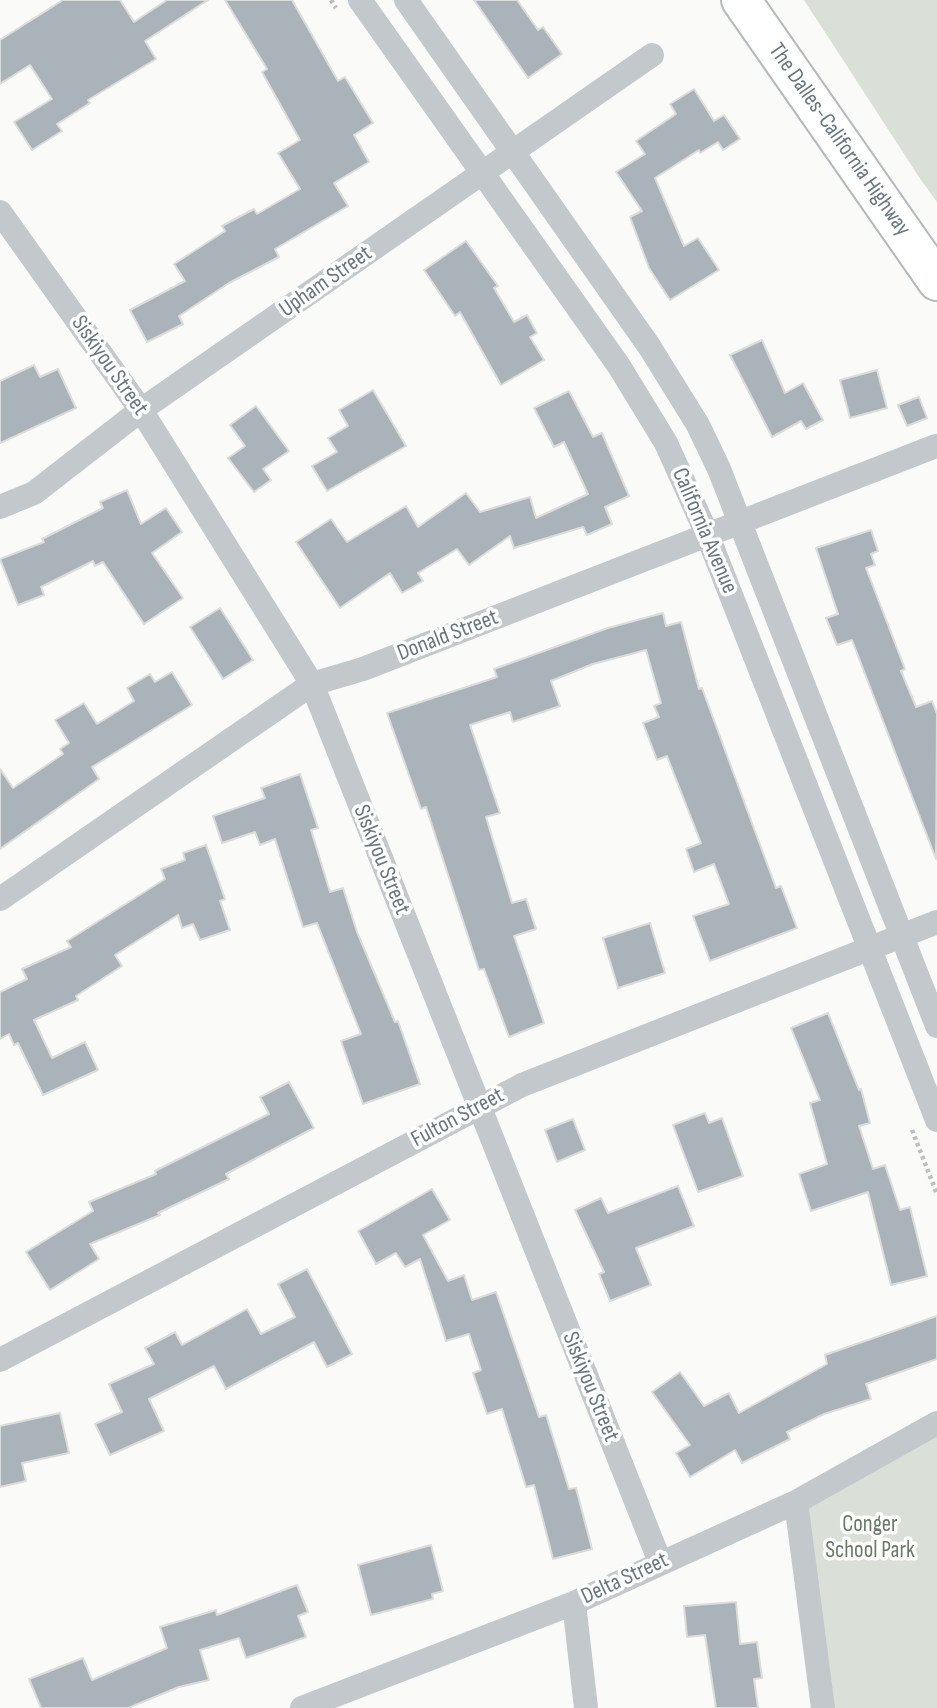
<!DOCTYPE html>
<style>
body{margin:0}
canvas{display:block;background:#fafaf8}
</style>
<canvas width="937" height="1708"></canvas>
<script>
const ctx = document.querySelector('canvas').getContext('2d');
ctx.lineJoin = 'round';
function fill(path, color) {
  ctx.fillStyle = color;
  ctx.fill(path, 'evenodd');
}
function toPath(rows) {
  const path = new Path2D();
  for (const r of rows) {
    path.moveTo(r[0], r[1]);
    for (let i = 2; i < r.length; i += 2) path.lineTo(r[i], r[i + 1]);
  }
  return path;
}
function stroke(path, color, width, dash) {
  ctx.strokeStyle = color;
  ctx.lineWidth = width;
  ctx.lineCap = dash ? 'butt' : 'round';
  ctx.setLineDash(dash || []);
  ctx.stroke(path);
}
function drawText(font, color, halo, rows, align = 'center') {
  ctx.font = font + ' "Sofia Sans Condensed",sans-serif';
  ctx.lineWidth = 7;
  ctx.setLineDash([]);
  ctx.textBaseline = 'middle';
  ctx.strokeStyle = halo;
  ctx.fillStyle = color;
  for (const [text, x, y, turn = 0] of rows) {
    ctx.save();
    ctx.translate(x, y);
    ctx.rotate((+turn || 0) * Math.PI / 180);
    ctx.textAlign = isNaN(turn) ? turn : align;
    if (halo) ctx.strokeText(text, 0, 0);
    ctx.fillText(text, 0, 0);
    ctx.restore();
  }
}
fill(toPath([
 [804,0,937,0,937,202,921,180],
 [937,1423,937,1708,823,1708,796,1502]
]), '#dadfd7');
const building = toPath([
 [63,0,120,0,134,22,167,0,208,0,145,41,156,59,88,100,90,103,57,124,62,131,32,150,14,122,52,99,30,65,0,84,0,40,63,0],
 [225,0,292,0,338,81,345,77,373,123,354,135,369,162,334,183,348,206,275,249,279,257,229,283,179,316,183,324,147,342,130,310,185,281,174,264,225,231,222,226,254,209,257,214,300,189,278,153,300,140,262,72,267,69,225,0],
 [474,0,517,0,538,30,543,27,562,54,528,78,474,0],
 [694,89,714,121,724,115,740,139,723,150,718,142,700,153,699,150,655,178,684,246,698,238,719,270,670,300,649,268,630,217,642,211,616,172,645,154,636,141,676,114,670,104,694,89],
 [466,241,498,286,494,288,514,322,527,315,537,333,530,337,544,360,501,385,460,312,455,316,424,270,466,241],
 [762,340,785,393,803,383,823,420,806,429,801,421,772,437,730,355,762,340],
 [34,365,40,377,58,369,76,408,0,443,0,381,34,365],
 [877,370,887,408,850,418,840,380,877,370],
 [373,390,406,446,327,491,312,466,337,452,328,438,348,426,339,410,373,390],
 [569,391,593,437,602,433,629,496,605,507,612,524,587,535,583,527,514,548,510,536,469,565,457,549,418,573,423,581,402,593,390,573,340,608,296,542,331,519,347,542,406,506,418,527,466,493,480,512,530,497,536,518,588,494,564,442,554,447,534,408,569,391],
 [919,397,927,418,907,426,898,405,919,397],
 [256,406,289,451,263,469,271,480,254,492,228,458,245,446,230,425,256,406],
 [127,490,141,524,166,508,182,532,152,553,183,598,144,624,103,562,95,566,93,561,41,587,44,595,18,605,0,559,44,542,42,539,103,508,100,502,127,490],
 [871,530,878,551,871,554,875,565,866,568,905,669,901,671,916,707,932,701,937,714,936,859,852,640,837,645,826,618,838,614,816,548,871,530],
 [220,608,253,660,223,679,190,627,220,608],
 [663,613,666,626,681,622,699,689,702,688,776,888,781,886,797,928,710,961,693,916,729,904,714,864,694,872,686,849,701,843,667,756,657,760,643,723,659,717,654,706,661,703,646,650,593,664,551,681,560,706,513,722,510,712,470,725,500,813,486,817,512,903,526,899,536,929,514,936,544,1023,509,1037,484,969,479,970,426,807,421,809,387,713,497,677,494,669,608,628,663,613],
 [172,672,192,705,92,767,99,779,0,849,0,769,13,788,63,754,60,749,69,743,55,720,84,703,97,724,134,701,127,688,150,674,155,682,172,672],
 [300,774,318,828,311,830,330,892,343,888,357,932,395,1022,398,1021,420,1084,363,1104,341,1041,361,1034,317,923,303,927,275,839,260,845,255,832,222,843,213,816,265,798,261,788,300,774],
 [206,845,225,899,220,901,230,930,200,940,193,924,182,928,178,915,115,955,122,966,76,996,78,1000,34,1020,52,1058,85,1042,98,1070,43,1095,18,1043,14,1045,9,1034,0,1039,0,992,27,979,22,969,71,947,67,941,165,879,161,869,185,860,183,853,206,845],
 [650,923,665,973,618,988,603,938,650,923],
 [828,1013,859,1090,861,1089,870,1123,859,1126,873,1169,885,1165,900,1210,910,1207,927,1276,891,1285,868,1192,811,1211,799,1174,827,1164,810,1103,820,1100,791,1028,828,1013],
 [289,1082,314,1128,226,1174,229,1179,158,1213,160,1215,90,1244,99,1259,50,1290,26,1252,93,1211,89,1202,156,1174,155,1171,269,1114,260,1097,289,1082],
 [705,1113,709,1123,722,1118,743,1176,698,1192,673,1125,705,1113],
 [573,1119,585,1150,557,1162,545,1130,573,1119],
 [678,1186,694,1226,636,1248,651,1285,610,1301,599,1274,604,1272,575,1210,601,1198,608,1213,678,1186],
 [432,1189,450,1220,423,1235,448,1281,464,1275,472,1300,496,1292,539,1417,546,1415,569,1489,576,1488,592,1549,553,1559,534,1485,526,1487,502,1409,487,1414,473,1373,481,1370,469,1334,446,1341,420,1259,405,1267,396,1253,376,1264,358,1231,432,1189],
 [307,1269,352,1354,327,1367,314,1342,226,1389,214,1366,149,1399,164,1431,110,1455,95,1424,122,1412,109,1384,154,1364,145,1348,175,1332,182,1345,247,1309,261,1334,295,1317,278,1284,307,1269],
 [937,1316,937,1359,866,1384,871,1399,824,1414,787,1432,790,1439,742,1463,735,1450,690,1477,676,1453,690,1445,652,1392,680,1372,704,1406,729,1393,739,1413,827,1364,825,1355,937,1316],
 [60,1413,69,1453,22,1463,26,1481,0,1487,0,1426,60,1413],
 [431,1545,443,1591,432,1594,433,1599,371,1615,358,1565,431,1545],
 [297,1585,308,1612,298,1616,306,1637,246,1658,239,1638,200,1650,209,1680,179,1687,128,1708,41,1708,29,1679,83,1658,92,1680,167,1648,160,1627,216,1610,217,1615,297,1585],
 [736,1602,740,1644,757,1642,762,1678,754,1679,758,1708,716,1708,705,1635,687,1637,684,1606,736,1602]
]);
fill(building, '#aab3b9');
stroke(building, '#dcdcda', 2);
const highway = toPath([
 [741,0,937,281]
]);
stroke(highway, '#b4b9bd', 42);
stroke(toPath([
 [331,0,336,8],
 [912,1130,937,1194]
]), '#bbbfc2', 4.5, [3.5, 3.5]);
stroke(toPath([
 [360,0,619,366,666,443,707,534,937,1120],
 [406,0,649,346,698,425,719,469,937,1026],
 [0,212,141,410,312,684,660,1562],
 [0,507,34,493,141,410,652,55],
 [0,899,312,684,363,669,936,446],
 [0,1360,522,1085,937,922],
 [796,1502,823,1708],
 [574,1603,586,1708],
 [302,1708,574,1603,796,1502,937,1423]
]), '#c3c8cc', 24);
stroke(highway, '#fff', 38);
drawText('23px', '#657683', '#fff', [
 ["The Dalles-California Highway",839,140,55],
 ["Upham Street",326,282,-35],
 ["Siskiyou Street",109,366,55],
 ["California Avenue",704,531,67],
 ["Donald Street",448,636,-21],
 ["Siskiyou Street",381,860,68],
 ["Fulton Street",458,1118,-28],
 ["Siskiyou Street",590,1387,68],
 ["Delta Street",625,1579,-25]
]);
drawText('23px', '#687a64', '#fff', [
 ["Conger",870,1525],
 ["School Park",870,1551]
]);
</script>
